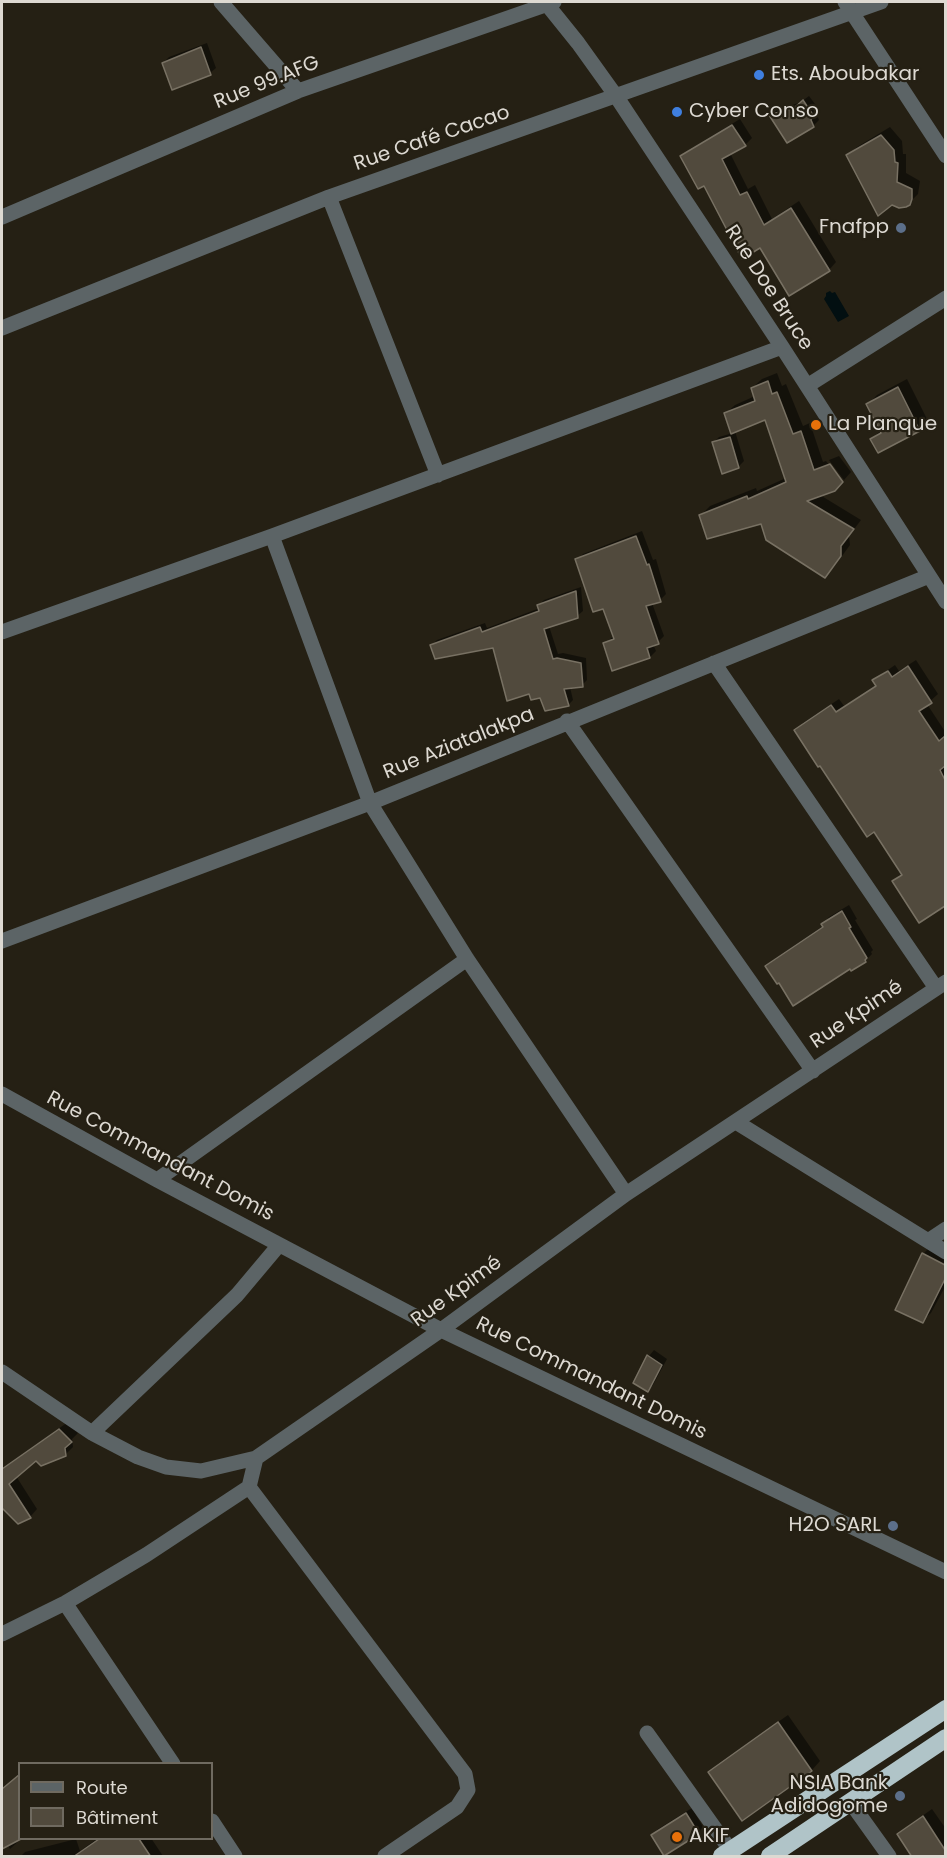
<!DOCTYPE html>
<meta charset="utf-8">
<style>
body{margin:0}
#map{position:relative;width:947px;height:1858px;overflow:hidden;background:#252014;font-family:Poppins,sans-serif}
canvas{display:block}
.frame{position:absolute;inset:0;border:3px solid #ddd9d2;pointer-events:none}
.legend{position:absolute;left:18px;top:1762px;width:195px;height:78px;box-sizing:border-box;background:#252014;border:2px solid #6f6a60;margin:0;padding:8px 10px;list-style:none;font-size:18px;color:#ddd9d2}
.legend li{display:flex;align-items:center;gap:12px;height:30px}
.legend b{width:30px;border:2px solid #6f6a60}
</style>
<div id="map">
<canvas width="947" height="1858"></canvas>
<div class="frame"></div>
<ul class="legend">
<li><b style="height:8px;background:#5c6466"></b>Route</li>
<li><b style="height:16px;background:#514a3d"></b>Bâtiment</li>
</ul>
</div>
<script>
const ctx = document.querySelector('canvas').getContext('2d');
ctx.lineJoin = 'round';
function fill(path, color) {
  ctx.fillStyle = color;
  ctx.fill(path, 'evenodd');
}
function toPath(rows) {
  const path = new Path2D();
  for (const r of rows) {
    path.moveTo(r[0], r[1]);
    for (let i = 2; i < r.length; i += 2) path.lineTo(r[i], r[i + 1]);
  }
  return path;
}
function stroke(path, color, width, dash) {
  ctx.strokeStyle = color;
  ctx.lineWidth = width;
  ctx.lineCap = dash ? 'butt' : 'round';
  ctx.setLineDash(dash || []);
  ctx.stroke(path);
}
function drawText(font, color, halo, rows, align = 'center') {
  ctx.font = font + ' Poppins,sans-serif';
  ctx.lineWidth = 4.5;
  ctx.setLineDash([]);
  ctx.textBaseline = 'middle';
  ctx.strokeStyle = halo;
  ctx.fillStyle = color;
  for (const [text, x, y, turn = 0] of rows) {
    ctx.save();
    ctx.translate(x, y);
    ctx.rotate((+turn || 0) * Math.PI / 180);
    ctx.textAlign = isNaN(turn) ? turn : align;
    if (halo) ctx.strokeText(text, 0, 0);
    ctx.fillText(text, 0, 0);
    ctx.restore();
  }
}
fill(toPath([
 [830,291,832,293,835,292,849,316,838,322,824,299,826,296,826,293]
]), '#020f11');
fill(toPath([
 [207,43,216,68,210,73,163,63,169,57],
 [809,96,818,108,816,113,819,120,813,126,771,115,777,110,801,102],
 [740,119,752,138,745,145,730,153,748,189,755,185,772,219,799,201,836,262,829,270,760,246,682,156,690,149],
 [890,127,902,141,903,154,906,154,906,173,920,181,918,194,909,203,848,155,857,147],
 [777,373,782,386,786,384,803,426,810,423,823,462,826,461,842,482,820,495,861,520,849,536,850,545,834,567,825,576,762,522,701,515,710,506,756,488,757,491,786,478,766,418,735,431,744,461,738,467,714,442,719,437,733,433,725,414,735,405,755,396,752,388,762,379],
 [907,379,928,421,919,430,878,451,872,439,881,430,868,404,877,395],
 [839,456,851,472,844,480,829,460],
 [642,531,653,560,656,559,666,594,660,600,652,603,664,636,658,642,653,644,656,651,650,657,605,643,614,636,604,607,577,560,583,554],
 [581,587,583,611,577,616,549,626,558,654,563,653,586,658,587,680,582,685,570,687,573,700,568,705,541,696,494,646,432,645,437,640,485,623,487,628,540,608,539,605,544,600],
 [916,660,938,694,927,704,946,733,946,904,920,921,894,881,902,873,875,830,796,730,803,723,839,699,844,706,877,684,874,681,882,674,895,665,899,671],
 [849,905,857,919,855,920,873,950,871,952,872,954,865,961,851,966,780,980,766,966,773,960,823,926,823,924,829,917],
 [932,1245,946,1252,946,1285,931,1313,922,1321,923,1254],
 [654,1350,667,1359,653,1385,648,1390,635,1383,649,1356],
 [68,1422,78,1433,72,1439,73,1447,65,1455,36,1459,16,1476,37,1509,30,1517,2,1508,2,1469],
 [788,1715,820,1761,812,1770,742,1819,710,1772,718,1764],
 [20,1775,20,1838,22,1838,10,1849,2,1835,2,1790],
 [692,1808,703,1827,698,1833,652,1835,658,1829],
 [932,1809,946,1829,946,1856,914,1856,899,1834,908,1826],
 [98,1838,151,1838,163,1856,21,1856,25,1852,76,1839,80,1851]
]), '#0007');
const building = toPath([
 [201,47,211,75,172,90,162,63,201,47],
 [803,100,813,115,811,120,814,127,787,143,769,115,794,108,803,100],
 [732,125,746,146,722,159,740,195,747,192,764,225,791,208,830,271,789,296,760,248,742,259,704,186,698,189,680,156,732,125],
 [881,135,894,150,895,162,898,163,897,182,912,189,912,199,910,205,906,207,899,208,892,205,878,216,846,155,881,135],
 [768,381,772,394,777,392,793,434,801,431,814,470,830,464,843,482,835,491,807,501,854,529,841,546,841,556,825,578,766,540,761,524,707,539,699,515,747,496,748,499,786,482,765,420,731,434,724,413,755,401,751,388,768,381],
 [898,387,920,431,878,453,870,439,881,433,866,404,898,387],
 [730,437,739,468,722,474,712,442,730,437],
 [636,536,647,565,649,564,661,602,646,606,659,644,647,648,650,658,612,671,603,643,614,639,603,609,593,612,575,559,636,536],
 [576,591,578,618,544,629,553,659,557,658,581,663,583,687,564,689,569,706,545,711,540,698,531,700,529,694,507,701,493,648,435,659,430,645,480,627,482,632,539,611,537,605,576,591],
 [908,666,932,703,919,711,939,741,945,736,945,766,940,770,945,780,945,906,919,923,892,881,902,875,874,832,867,837,820,766,818,767,794,730,831,705,836,712,876,686,872,680,888,671,892,677,908,666],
 [842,911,851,927,849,928,867,958,865,960,866,962,851,971,850,969,793,1006,779,983,777,984,765,966,823,927,821,924,842,911],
 [922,1253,945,1265,945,1279,923,1323,895,1310,922,1253],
 [647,1355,662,1365,648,1392,633,1383,647,1355],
 [59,1429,72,1442,65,1448,66,1456,41,1466,36,1461,9,1484,31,1518,18,1524,2,1508,2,1469,59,1429],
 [778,1722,812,1771,742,1821,708,1772,778,1722],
 [20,1774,21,1839,2,1849,2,1789,20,1774],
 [686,1813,699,1834,664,1856,651,1835,686,1813],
 [923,1816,945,1850,945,1857,912,1857,897,1834,923,1816],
 [99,1839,139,1839,151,1857,73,1857,99,1839]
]);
fill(building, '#514a3d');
stroke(building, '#787163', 1.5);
stroke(toPath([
 [221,2,298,91],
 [545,2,578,43,616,96,782,347,946,602],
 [845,2,946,156],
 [329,197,438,475],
 [2,217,298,91,554,2],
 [2,328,329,197,881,2],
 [807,386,946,298],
 [272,536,370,803,467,959,626,1194],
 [2,632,272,536,782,347],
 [714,663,936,988],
 [567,721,813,1071],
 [2,941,370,803,929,576],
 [2,1094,157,1180,441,1330,946,1572],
 [736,1122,946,1252],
 [157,1180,467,959],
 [928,1241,946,1229],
 [2,1372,92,1433,138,1457,166,1467,201,1471,256,1458],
 [92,1433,237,1295,279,1245],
 [249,1487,465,1774,468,1790,457,1807,385,1856],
 [65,1603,173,1764],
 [2,1634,65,1603,146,1555,249,1487,256,1458,441,1330,626,1194,946,982],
 [647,1733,731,1851],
 [851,1803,889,1856],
 [212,1821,235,1856]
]), '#5c6466', 15);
stroke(toPath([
 [722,1856,946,1709],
 [770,1856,946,1738]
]), '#b0c4c8', 18);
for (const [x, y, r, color] of [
 [759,75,6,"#3f7fe0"],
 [677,112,6,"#3f7fe0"],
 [901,228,6,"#5c6f8a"],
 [816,425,6,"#e8710a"],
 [893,1526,6,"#5c6f8a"],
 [900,1796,6,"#5c6f8a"],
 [677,1837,6,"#e8710a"]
]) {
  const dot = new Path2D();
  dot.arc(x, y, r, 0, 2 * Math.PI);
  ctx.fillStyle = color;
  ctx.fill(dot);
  stroke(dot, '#252014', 2);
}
drawText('20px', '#ddd9d2', '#252014', [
 ["Ets. Aboubakar",771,75],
 ["Cyber Conso",689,112],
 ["Fnafpp",889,228,"right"],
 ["La Planque",828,425],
 ["H2O SARL",881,1526,"right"],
 ["NSIA Bank",888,1784,"right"],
 ["Adidogome",888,1807,"right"],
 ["AKIF",689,1837]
], 'left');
drawText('20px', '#ddd9d2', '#252014', [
 ["Rue 99.AFG",267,83,-22],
 ["Rue Café Cacao",432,139,-19],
 ["Rue Doe Bruce",768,288,57],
 ["Rue Aziatalakpa",459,744,-22],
 ["Rue Kpimé",857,1015,-34],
 ["Rue Commandant Domis",160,1157,28],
 ["Rue Kpimé",457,1292,-36],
 ["Rue Commandant Domis",591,1379,26]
]);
</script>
